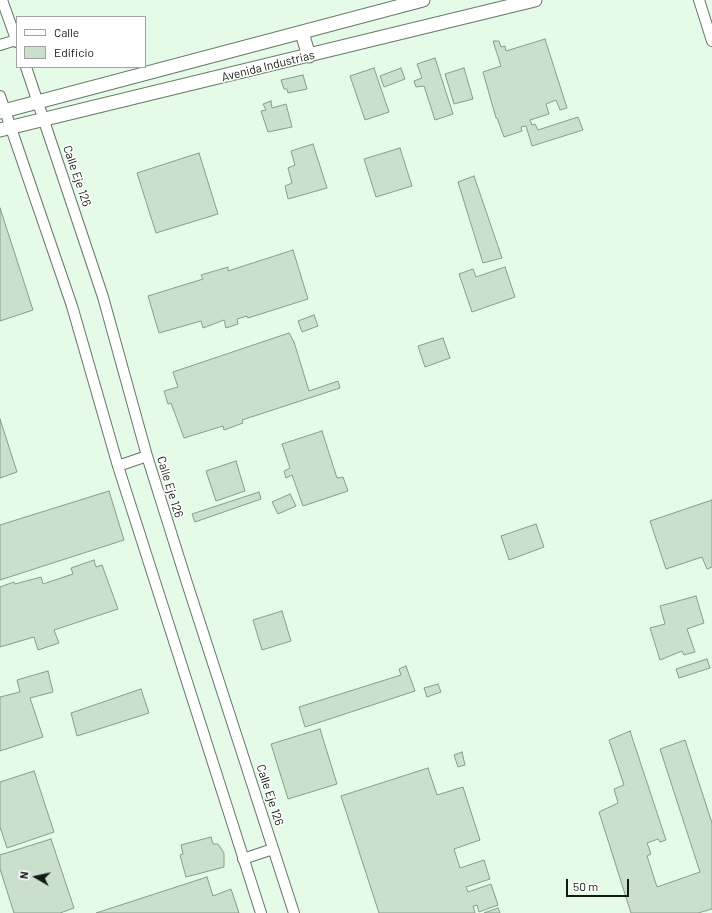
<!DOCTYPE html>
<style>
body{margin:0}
#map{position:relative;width:712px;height:913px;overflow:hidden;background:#e5fae7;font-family:Barlow,sans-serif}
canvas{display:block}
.legend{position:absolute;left:16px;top:16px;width:130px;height:52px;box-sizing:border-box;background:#fff;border:1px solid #a1a3a1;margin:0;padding:5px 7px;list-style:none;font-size:12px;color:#131a14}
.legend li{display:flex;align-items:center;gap:8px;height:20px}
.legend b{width:20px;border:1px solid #a1a3a1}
.north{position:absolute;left:16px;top:857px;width:40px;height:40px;-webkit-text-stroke:3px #fff;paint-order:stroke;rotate:279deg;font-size:11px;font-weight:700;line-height:16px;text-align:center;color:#131a14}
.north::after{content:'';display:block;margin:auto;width:14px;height:18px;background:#131a14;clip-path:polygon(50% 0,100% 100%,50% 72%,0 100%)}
.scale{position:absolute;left:566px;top:879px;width:63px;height:18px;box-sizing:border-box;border:2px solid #131a14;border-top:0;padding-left:5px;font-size:12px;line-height:14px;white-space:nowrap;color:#131a14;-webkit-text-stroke:3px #fff;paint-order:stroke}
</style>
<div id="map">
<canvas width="712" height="913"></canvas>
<ul class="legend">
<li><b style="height:5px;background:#fff"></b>Calle</li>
<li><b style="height:11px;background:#cadfcc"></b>Edificio</li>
</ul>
<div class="north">N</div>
<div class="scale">50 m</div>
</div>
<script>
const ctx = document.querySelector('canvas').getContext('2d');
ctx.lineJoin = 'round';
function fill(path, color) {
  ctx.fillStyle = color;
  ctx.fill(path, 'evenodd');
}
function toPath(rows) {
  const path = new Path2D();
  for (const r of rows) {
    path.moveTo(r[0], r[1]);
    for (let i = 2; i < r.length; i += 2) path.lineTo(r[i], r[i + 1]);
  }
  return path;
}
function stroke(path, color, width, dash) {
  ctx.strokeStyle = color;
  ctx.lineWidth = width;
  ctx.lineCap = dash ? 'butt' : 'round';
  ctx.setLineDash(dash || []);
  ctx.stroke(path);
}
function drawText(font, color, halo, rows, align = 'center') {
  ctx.font = font + ' Barlow,sans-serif';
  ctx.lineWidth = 3;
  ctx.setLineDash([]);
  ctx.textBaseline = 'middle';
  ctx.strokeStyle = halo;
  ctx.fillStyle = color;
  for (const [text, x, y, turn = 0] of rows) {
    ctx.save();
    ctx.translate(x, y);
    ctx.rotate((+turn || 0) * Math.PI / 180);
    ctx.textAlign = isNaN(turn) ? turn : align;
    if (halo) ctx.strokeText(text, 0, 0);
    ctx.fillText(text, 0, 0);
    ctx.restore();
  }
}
const building = toPath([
 [545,39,567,108,560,110,556,100,546,104,549,114,530,120,532,125,535,124,538,130,578,117,583,130,532,146,526,126,521,127,522,131,504,137,497,118,496,118,483,72,501,66,493,41,499,41,501,47,505,46,506,51,545,39],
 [435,58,453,114,435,120,424,86,416,87,414,81,422,78,417,64,435,58],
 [374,68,389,112,365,120,350,76,374,68],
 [401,68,405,79,384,87,380,76,401,68],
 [464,68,473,99,454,104,445,74,464,68],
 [303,75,307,89,288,93,287,89,284,89,281,80,303,75],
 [271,101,272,108,286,104,292,127,268,132,261,111,266,110,263,104,271,101],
 [313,144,327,188,288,199,285,186,292,183,288,168,295,165,291,151,313,144],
 [400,148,412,186,376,197,364,159,400,148],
 [199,153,218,214,156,233,137,173,199,153],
 [474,176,502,258,483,263,458,182,474,176],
 [0,208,33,310,0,321,0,208],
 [293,250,308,299,248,318,247,316,237,319,238,324,226,328,224,320,203,328,201,321,159,333,148,296,203,279,201,275,228,267,228,271,293,250],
 [505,267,515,297,472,312,459,274,473,269,476,277,505,267],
 [314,315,318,326,302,332,298,321,314,315],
 [289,333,294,342,309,391,338,381,340,388,242,420,243,423,224,430,223,426,184,438,171,403,168,404,164,391,178,387,173,372,289,333],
 [443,338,450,358,425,367,418,346,443,338],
 [0,419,17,472,0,478,0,419],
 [322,431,337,478,343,477,348,491,303,506,292,475,286,478,284,471,290,468,282,444,322,431],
 [236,461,245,491,216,501,206,471,236,461],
 [109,491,124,540,0,580,0,525,109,491],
 [259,492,261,499,195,522,192,514,259,492],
 [290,494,296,506,278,514,272,502,290,494],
 [712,500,712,567,707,569,702,557,666,569,650,521,712,500],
 [536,524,544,547,509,560,501,536,536,524],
 [94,560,96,567,102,565,118,609,54,630,59,643,38,650,34,637,0,647,0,587,14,582,15,584,41,577,43,584,73,574,71,568,94,560],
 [696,596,704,623,687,629,695,652,684,655,682,651,660,660,650,628,665,624,660,606,696,596],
 [282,611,291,641,262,650,253,620,282,611],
 [707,659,710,668,679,678,676,669,707,659],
 [406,666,415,691,305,727,299,707,401,675,399,669,406,666],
 [48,671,53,692,30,698,43,737,0,751,0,697,20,692,17,680,48,671],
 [438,684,441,692,427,697,424,688,438,684],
 [141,689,149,713,77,736,71,713,141,689],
 [320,729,337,784,288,799,271,744,320,729],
 [630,731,666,840,660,842,658,839,647,843,651,854,647,856,657,887,700,872,660,749,685,740,712,823,712,909,698,913,631,913,599,812,618,803,614,789,624,785,609,740,630,731],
 [462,752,465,765,458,767,454,755,462,752],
 [428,768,437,795,463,787,480,840,454,849,460,868,484,860,490,879,466,887,468,892,491,884,498,905,479,912,477,905,473,906,475,913,379,913,341,796,428,768],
 [34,771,54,832,7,848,0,827,0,782,34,771],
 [211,837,213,844,218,844,224,853,224,867,186,877,180,855,183,854,181,845,211,837],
 [51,839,74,908,60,913,14,913,0,869,0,855,51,839],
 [207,877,213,896,231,889,239,913,96,913,207,877],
 [498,908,500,913,484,913,498,908]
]);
fill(building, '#cadfcc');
stroke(building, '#889c8a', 1);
const minor = toPath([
 [2,0,17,42],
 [699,0,712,41],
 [0,45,16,40],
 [26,67,103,297,147,456,186,580,294,913],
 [0,96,72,306,118,466,261,913],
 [118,466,147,456],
 [243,859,273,849]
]);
const major = toPath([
 [302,33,309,56],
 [0,112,423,0],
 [0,130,535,0]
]);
stroke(minor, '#657866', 12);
stroke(major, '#657866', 15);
stroke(minor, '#fff', 10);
stroke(major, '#fff', 13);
drawText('12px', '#131a14', '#fff', [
 ["Avenida Industrias",268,66,-14],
 ["Calle Eje 126",77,176,71],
 ["Calle Eje 126",170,487,73],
 ["Calle Eje 126",270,795,72]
]);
</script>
